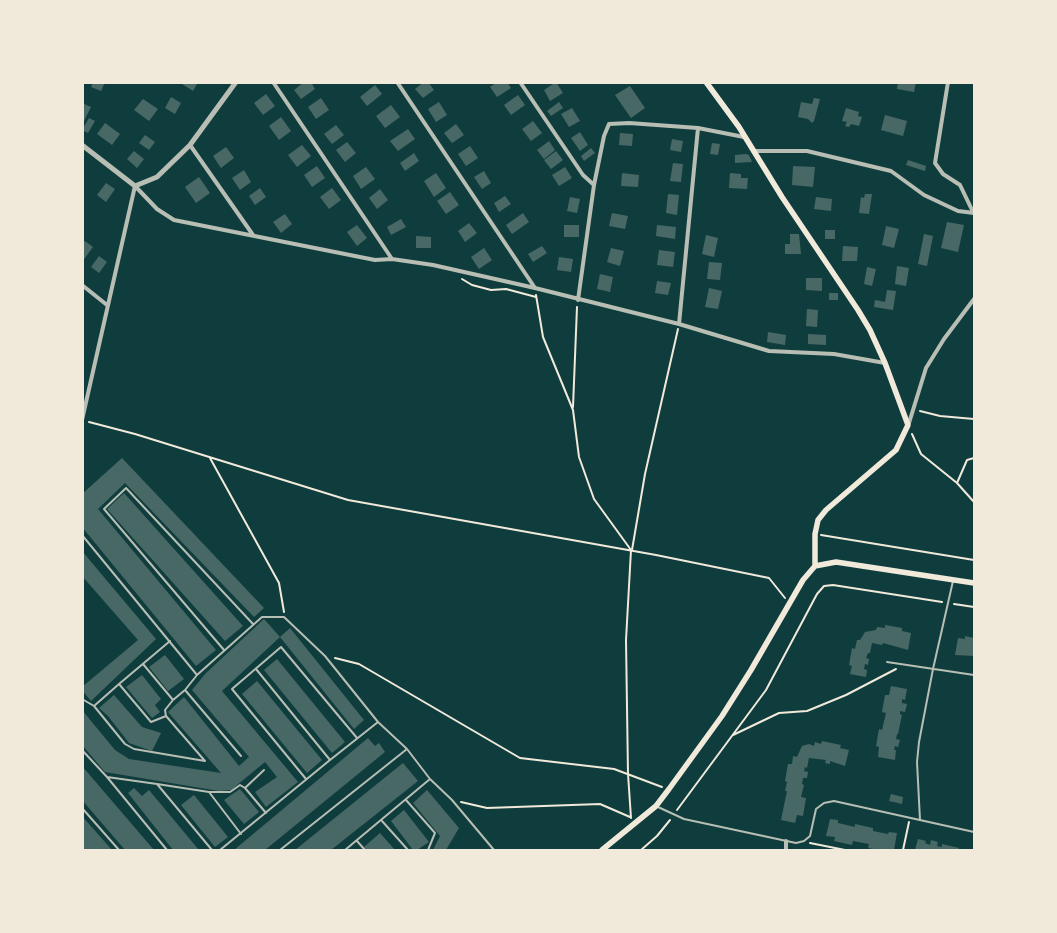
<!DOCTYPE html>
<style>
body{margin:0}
#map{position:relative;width:1057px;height:933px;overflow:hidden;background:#0f3d3e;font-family:Commissioner,sans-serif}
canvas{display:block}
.frame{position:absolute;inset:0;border:84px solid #f1e9da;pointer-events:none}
</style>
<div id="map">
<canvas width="1057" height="933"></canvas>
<div class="frame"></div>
</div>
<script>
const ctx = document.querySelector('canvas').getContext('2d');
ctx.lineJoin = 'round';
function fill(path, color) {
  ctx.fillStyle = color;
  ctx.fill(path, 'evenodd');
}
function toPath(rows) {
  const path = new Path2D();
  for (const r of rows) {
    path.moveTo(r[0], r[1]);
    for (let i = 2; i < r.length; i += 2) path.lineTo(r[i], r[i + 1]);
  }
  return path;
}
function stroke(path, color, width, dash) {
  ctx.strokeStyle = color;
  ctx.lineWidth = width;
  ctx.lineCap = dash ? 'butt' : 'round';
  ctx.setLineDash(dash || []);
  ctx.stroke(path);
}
fill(toPath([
 [93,82,105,82,101,91,91,87],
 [179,82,198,82,193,91],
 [304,82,311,82,315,89,301,99,294,90],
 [424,82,428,82,434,90,423,98,415,89],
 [497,82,507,82,511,88,497,97,490,87],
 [556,82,563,93,550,101,544,90],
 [898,82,916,82,914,92,897,89],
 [375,85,382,94,367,106,360,97],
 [630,86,645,108,631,118,615,95],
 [266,94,275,106,263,115,254,103],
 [518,95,525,105,511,115,504,105],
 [171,97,181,103,175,114,165,108],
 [321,98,329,110,316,119,308,107],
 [814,98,820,99,814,121,812,123,808,119,798,117,801,102,812,104],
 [143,99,158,109,149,121,134,110],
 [439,102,447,115,436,122,428,109],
 [559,102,563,108,551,116,547,111],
 [82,103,91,107,82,125],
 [391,105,400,117,385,128,376,116],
 [572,108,580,121,569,127,561,114],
 [846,108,859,112,858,116,862,117,859,126,851,124,849,127,845,126,847,122,842,121],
 [885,115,907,121,903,136,881,130],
 [281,117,291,131,279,140,269,126],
 [89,118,95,121,88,133,82,130],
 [533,121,542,133,531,141,522,129],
 [105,123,120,134,112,145,97,134],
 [456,124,464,135,452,143,444,133],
 [336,125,344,135,332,144,324,134],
 [408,129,415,139,398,151,390,141],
 [580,132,588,145,580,151,571,138],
 [620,133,633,134,632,146,619,145],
 [145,135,155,142,149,150,139,143],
 [672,139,683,141,681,152,670,150],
 [549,141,555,150,544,159,537,150],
 [347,142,356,153,345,162,336,150],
 [712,143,720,144,718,155,710,154],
 [302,145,311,156,297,167,288,155],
 [470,146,478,158,466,166,458,154],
 [226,147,234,158,221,168,213,156],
 [591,148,595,153,584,161,581,156],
 [134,151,144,159,137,168,127,159],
 [556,151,563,160,551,169,544,160],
 [414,153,419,161,405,171,400,163],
 [746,154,749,155,752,162,735,163,735,155],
 [908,160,926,166,925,171,906,165],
 [673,163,683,164,681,182,670,181],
 [317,166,325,178,312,187,304,175],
 [793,166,815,167,813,187,792,185],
 [366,167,375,179,361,189,353,176],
 [565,167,572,178,559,186,552,175],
 [244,170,251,182,240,190,232,178],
 [484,171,491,183,482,189,474,177],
 [436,173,446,188,434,197,424,181],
 [622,173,639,175,638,187,621,186],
 [730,173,741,174,741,178,748,178,747,189,729,188],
 [199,177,210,193,196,203,185,187],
 [106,183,115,189,106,202,97,195],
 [260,188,266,197,255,205,249,196],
 [332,188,341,200,329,209,320,197],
 [380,189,388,200,377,209,369,198],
 [450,192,459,205,446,214,437,201],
 [668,194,679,195,677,215,666,213],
 [865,194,872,194,869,214,859,213,861,197,864,198],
 [505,196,511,204,499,212,494,203],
 [570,197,580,199,577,213,567,211],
 [816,197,832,199,831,211,814,209],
 [523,213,529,222,512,234,506,225],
 [612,213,628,216,625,229,609,226],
 [285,214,292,224,281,233,273,222],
 [401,219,406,227,391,235,387,227],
 [947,222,964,225,958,252,941,248],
 [469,223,477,233,465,242,458,231],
 [357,225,367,238,357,246,347,232],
 [564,225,579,225,579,237,564,237],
 [657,225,676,227,675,239,656,236],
 [886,226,899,229,894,248,882,245],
 [825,230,835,230,835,239,825,239],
 [790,234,799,234,801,254,785,254,785,244,790,244],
 [924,234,933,236,927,266,918,264],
 [706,235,718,238,714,257,702,254],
 [416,236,431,237,431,248,416,248],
 [85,241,93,247,82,262,82,244],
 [542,246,547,253,533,262,528,254],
 [843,246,858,247,857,261,842,261],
 [484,248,492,260,479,269,471,257],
 [611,248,624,251,620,266,607,262],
 [659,250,675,252,673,267,657,265],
 [99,256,107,262,99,273,91,267],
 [559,257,573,259,571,272,557,270],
 [709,262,722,263,720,280,707,279],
 [897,266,909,268,906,286,895,284],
 [867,267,876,269,872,286,864,284],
 [600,274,613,277,610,292,597,289],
 [806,278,822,278,822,291,806,290],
 [657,281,671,283,668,295,655,293],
 [709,288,722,291,718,309,705,307],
 [887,290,896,291,893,310,874,307,875,300,885,302],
 [829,293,838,293,838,300,829,300],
 [807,309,818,310,817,327,806,326],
 [768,332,786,335,785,345,767,342],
 [808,334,826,335,826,345,808,344],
 [122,458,264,608,254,617,125,483,98,509,216,650,196,666,82,527,82,494],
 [124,493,243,626,225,641,107,509],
 [82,551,156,639,91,701,82,690,82,687,138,640,82,576],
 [264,619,280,637,290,628,364,720,354,729,280,637,222,691,298,782,266,807,255,792,277,777,265,762,231,790,219,791,105,772,82,745,82,710,115,750,129,759,221,773,168,712,184,697,239,766,249,757,192,690,206,673],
 [885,625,902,628,902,631,911,633,908,650,883,643,882,645,872,643,870,653,868,653,866,658,869,659,868,665,865,664,864,669,867,670,866,677,850,674,852,666,849,665,852,648,855,649,857,640,860,640,865,632,876,630,877,627,885,628],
 [965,636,974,638,974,656,955,655,958,638,965,639],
 [165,655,184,679,168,691,149,667],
 [277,659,345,742,332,753,264,670],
 [142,675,161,699,155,705,160,712,152,718,126,687],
 [257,681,322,760,307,773,242,694],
 [891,686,907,689,905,700,902,699,902,703,907,704,905,712,900,711,900,714,902,715,898,734,897,734,896,739,900,740,898,747,895,746,894,750,896,750,895,760,878,757,879,747,876,746,879,729,882,730,886,713,882,712,885,695,889,695],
 [114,695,142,727,161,733,152,751,129,743,108,716,99,708],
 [368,738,375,746,379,743,385,752,265,850,234,850],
 [822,741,841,745,840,748,849,750,845,766,830,761,830,764,825,763,826,760,809,758,807,768,805,767,804,771,808,772,807,778,803,778,802,784,804,785,801,797,806,798,803,816,797,815,795,823,781,820,787,791,785,791,787,782,785,781,788,764,792,764,793,756,797,757,802,746,809,744,814,746,815,742,821,744],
 [403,763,418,781,331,850,295,850],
 [82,766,154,850,125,850,82,800],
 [134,788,142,796,149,790,199,850,173,850,128,793],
 [240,789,259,812,244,824,224,800],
 [427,790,459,828,446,850,433,850,440,836,413,803],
 [891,794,903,797,902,804,889,801],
 [194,795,228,837,215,847,181,805],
 [404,810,429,842,417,850,413,850,391,821],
 [82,816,112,850,82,850],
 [830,819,838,820,838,823,855,827,855,824,873,828,873,831,888,834,889,832,897,833,894,850,886,849,886,850,879,850,868,848,869,844,853,841,852,845,834,841,835,837,826,836],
 [380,833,395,850,367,850,364,847],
 [918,839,926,841,925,843,930,845,931,840,938,842,937,846,942,847,942,844,959,848,958,850,915,850]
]), '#486865');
stroke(toPath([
 [462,279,472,285,491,290,506,289,536,297],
 [536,295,543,337,573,410,579,457,594,499,631,550,626,640,628,774,631,818],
 [573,407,577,307],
 [920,411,940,416,974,419],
 [89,422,135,434,348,500,656,555,769,578,785,598],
 [912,434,921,454,957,483,974,502],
 [210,458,279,583,284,612],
 [957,483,967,460,974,458],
 [821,535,974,560],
 [632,550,645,474,678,329],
 [954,604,974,607],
 [335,658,359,664,520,758,614,769,662,787],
 [733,735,779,713,807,711,846,695,896,669],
 [461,802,487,808,600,804,630,817],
 [677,810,766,690,817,594,824,586,833,585,942,602],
 [810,843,845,850],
 [641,850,657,836,670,820],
 [903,850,909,822]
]), '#f1e9da', 2);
stroke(toPath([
 [82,535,197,675],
 [224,650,104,509,126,488,253,624],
 [887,662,974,675],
 [143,664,173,700],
 [256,669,330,760],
 [119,684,151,722,166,716,205,761,134,749,125,744,94,706,119,684,170,641],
 [82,699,94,706],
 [166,716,165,710,173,700,185,690],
 [82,750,107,777],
 [241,756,185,690,197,675,262,617,284,617,325,656,378,722,407,749,430,779,452,800,494,850],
 [264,770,245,788,266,813],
 [306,779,232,689,281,647,357,738],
 [157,784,107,777,167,850],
 [209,792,230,792,240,785,245,788],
 [406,800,435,833,428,850],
 [658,807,684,819,796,843,804,841,810,836,816,809,824,803,834,801,974,832],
 [82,808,119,850],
 [920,820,917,762,919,742,933,669,953,581],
 [382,821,408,850],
 [357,841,365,850],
 [212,850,157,784,209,792,241,834],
 [220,850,330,760,378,722],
 [280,850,407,749],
 [345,850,430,779]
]), '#b8beb3', 2);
stroke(toPath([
 [273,82,392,259],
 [397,82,535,288],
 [520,82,583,175,594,185],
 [948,82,935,163,943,174,960,185,973,212],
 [190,145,253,235],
 [753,151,807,151,891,171,924,195,958,211,974,213],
 [135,186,157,209,174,220,375,260,392,259,433,265,535,288,679,324,769,351,834,354,885,363],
 [82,285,107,305],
 [578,300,594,185,604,136,609,124,629,123,698,128,744,137],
 [679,324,698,128],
 [82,420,135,186],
 [909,423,926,368,944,339,974,299],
 [786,841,786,850]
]), '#b8beb3', 4);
stroke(toPath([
 [82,145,135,186,157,177,190,145,236,82]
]), '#b8beb3', 5);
stroke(toPath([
 [706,82,739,127,782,197,858,310,870,330,885,363,908,425,896,450,826,510,818,520,815,534,815,566],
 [602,850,656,806,669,789,722,716,751,670,803,580,815,566,836,562,974,583]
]), '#f1e9da', 5.5);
</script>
